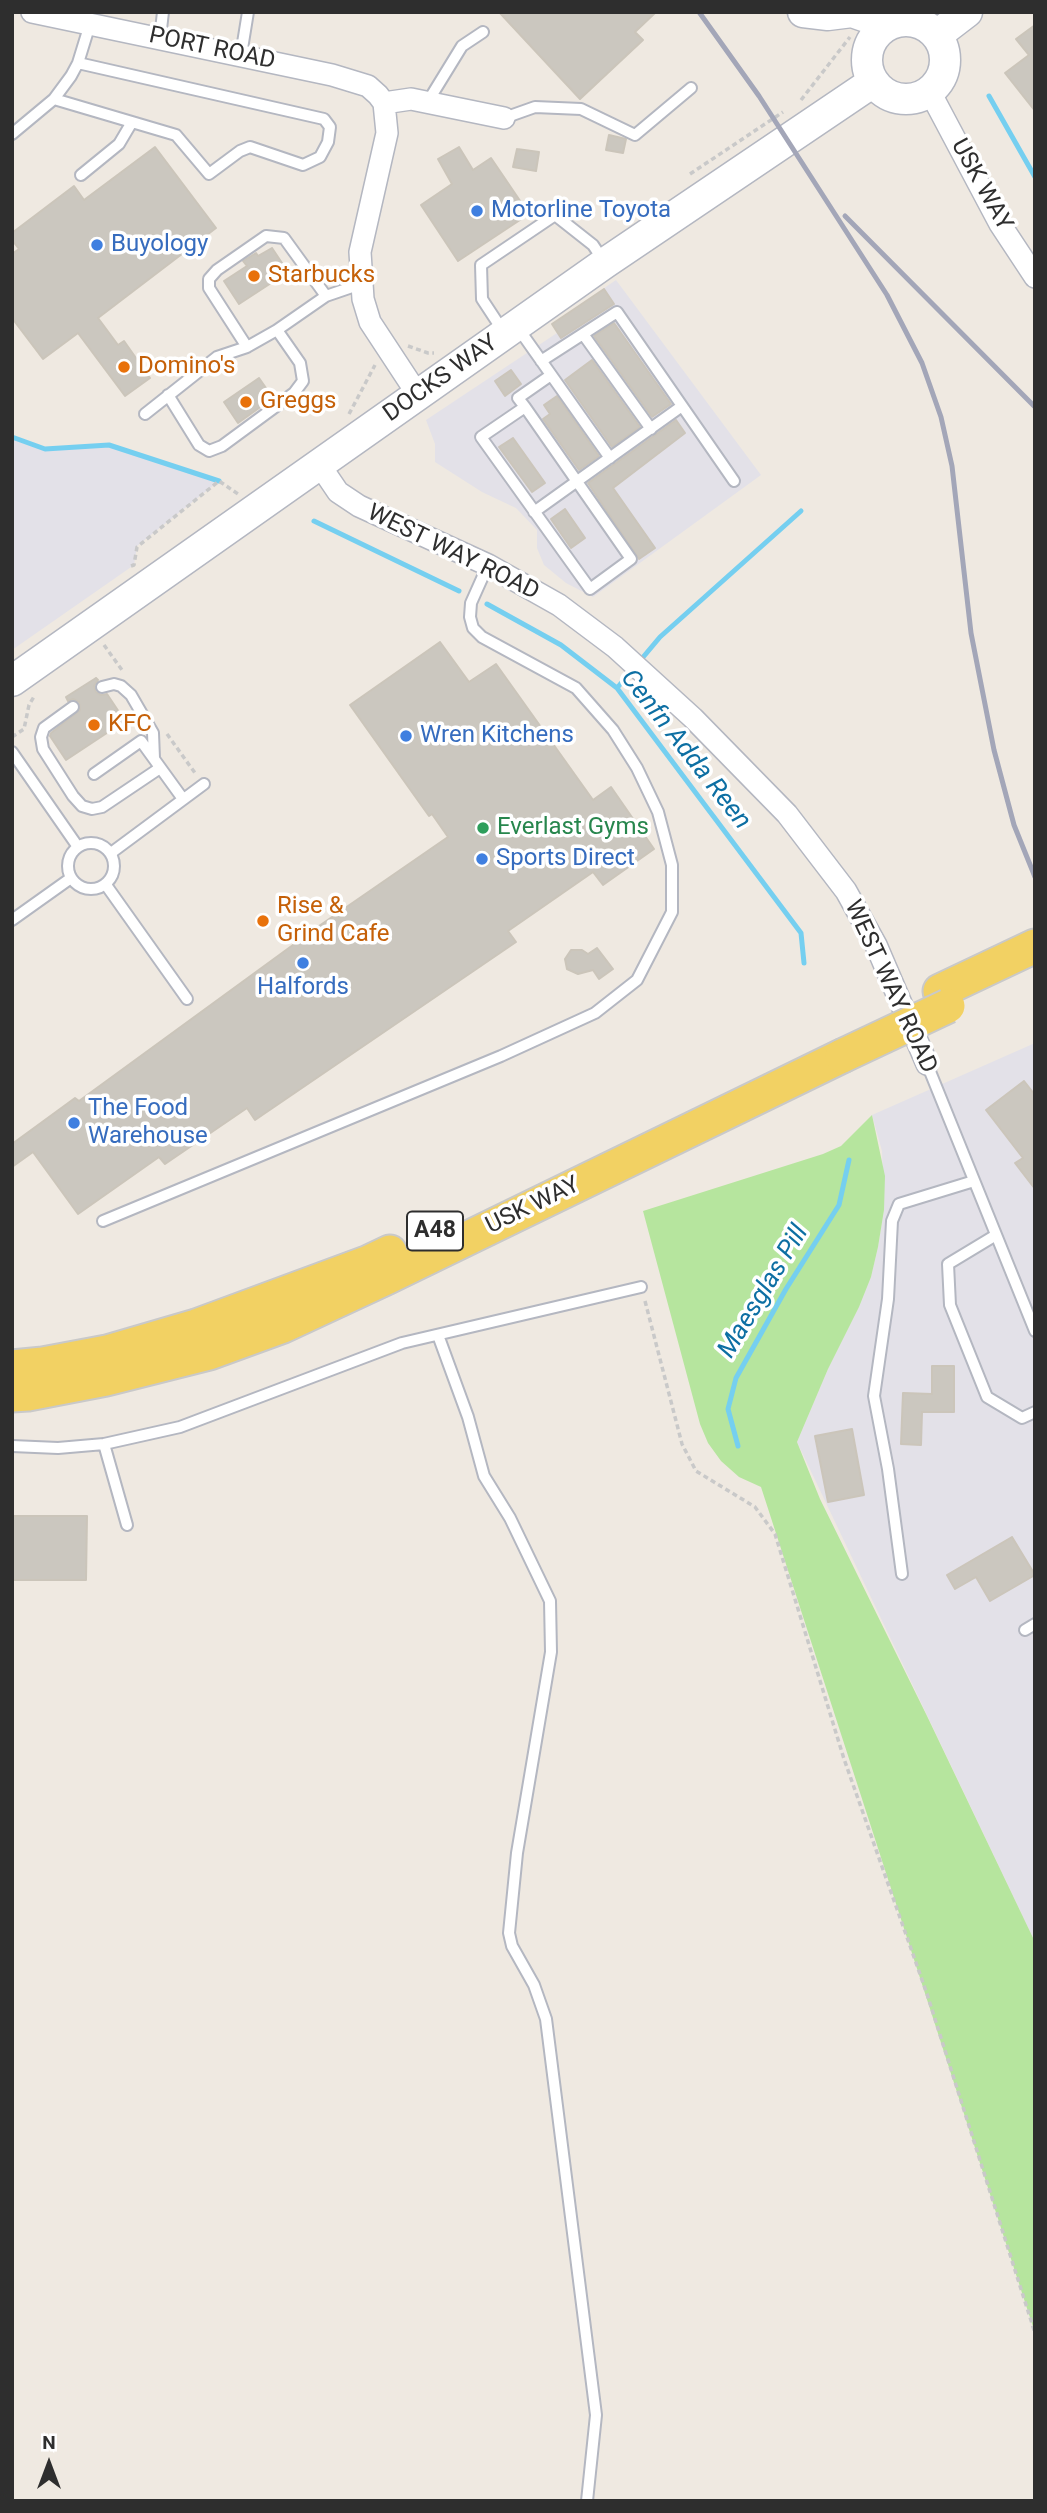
<!DOCTYPE html>
<style>
body{margin:0}
#map{position:relative;width:1047px;height:2513px;overflow:hidden;background:#efe9e1;font-family:Roboto,sans-serif}
canvas{display:block}
.frame{position:absolute;inset:0;border:14px solid #2e2e2e;pointer-events:none}
.north{position:absolute;left:14px;top:2429px;width:70px;height:70px;-webkit-text-stroke:5px #fff;paint-order:stroke;rotate:0deg;font-size:19px;font-weight:700;line-height:28px;text-align:center;color:#2e2e2e}
.north::after{content:'';display:block;margin:auto;width:24px;height:32px;background:#2e2e2e;clip-path:polygon(50% 0,100% 100%,50% 72%,0 100%)}
</style>
<div id="map">
<canvas width="1047" height="2513"></canvas>
<div class="frame"></div>
<div class="north">N</div>
</div>
<script>
const ctx = document.querySelector('canvas').getContext('2d');
ctx.lineJoin = 'round';
function fill(path, color) {
  ctx.fillStyle = color;
  ctx.fill(path, 'evenodd');
}
function toPath(rows) {
  const path = new Path2D();
  for (const r of rows) {
    if (r.length === 3) {
      path.moveTo(r[0] + r[2], r[1]);
      path.arc(r[0], r[1], r[2], 0, 2 * Math.PI);
      continue;
    }
    path.moveTo(r[0], r[1]);
    for (let i = 2; i < r.length; i += 2) path.lineTo(r[i], r[i + 1]);
  }
  return path;
}
function stroke(path, color, width, dash) {
  ctx.strokeStyle = color;
  ctx.lineWidth = width;
  ctx.lineCap = dash ? 'butt' : 'round';
  ctx.setLineDash(dash || []);
  ctx.stroke(path);
}
function drawText(font, color, halo, rows, align = 'center') {
  ctx.font = font + ' Roboto,sans-serif';
  ctx.lineWidth = 7;
  ctx.setLineDash([]);
  ctx.textBaseline = 'middle';
  ctx.strokeStyle = halo;
  ctx.fillStyle = color;
  for (const [text, x, y, turn = 0] of rows) {
    ctx.save();
    ctx.translate(x, y);
    ctx.rotate((+turn || 0) * Math.PI / 180);
    ctx.textAlign = isNaN(turn) ? turn : align;
    if (halo) ctx.strokeText(text, 0, 0);
    ctx.fillText(text, 0, 0);
    ctx.restore();
  }
}
fill(toPath([
 [616,280,761,475,593,597,566,583,544,565,537,548,537,530,516,508,482,492,435,462,435,444,426,420,557,333,552,324],
 [12,437,45,449,109,445,219,481,137,546,134,565,12,650],
 [1035,1043,1035,1942,797,1442,828,1369,859,1307,871,1277,878,1247,884,1210,882,1151,872,1115]
]), '#e3e1e8');
fill(toPath([
 [872,1115,885,1176,884,1210,878,1247,871,1277,859,1307,828,1369,797,1442,820,1499,927,1716,1035,1942,1035,2333,761,1487,739,1477,721,1461,708,1443,700,1424,643,1211,823,1154,841,1146]
]), '#b6e59e');
stroke(toPath([
 [989,96,1035,177],
 [12,437,45,449,109,445,219,481],
 [314,521,459,591],
 [487,604,561,645,617,688,801,933,804,963],
 [639,662,660,637,801,511],
 [617,688,633,669],
 [738,1446,728,1409,736,1378,786,1289,839,1205,849,1160]
]), '#75cff0', 5);
const building = toPath([
 [499,12,656,12,635,32,643,40,580,99,499,12],
 [1035,25,1035,111,1005,73,1029,55,1016,39,1035,25],
 [609,135,626,139,623,153,606,150,609,135],
 [155,147,216,228,98,318,118,345,124,341,150,378,125,396,78,333,43,359,12,318,12,254,19,249,12,240,12,233,74,186,84,200,155,147],
 [459,147,473,170,491,158,529,214,458,261,421,205,452,184,438,159,459,147],
 [517,149,539,152,536,171,513,167,517,149],
 [272,248,288,272,239,304,224,281,247,266,243,261,256,253,258,256,272,248],
 [604,289,614,304,561,338,552,324,604,289],
 [614,323,671,404,652,417,594,336,614,323],
 [592,360,640,427,612,447,565,380,592,360],
 [511,370,521,384,505,396,495,381,511,370],
 [259,378,273,398,238,423,224,402,259,378],
 [557,396,599,456,579,470,543,419,550,414,544,405,557,396],
 [676,420,685,433,613,488,655,548,639,559,588,483,676,420],
 [513,438,545,483,532,492,499,447,513,438],
 [565,509,585,538,571,548,551,519,565,509],
 [440,642,469,682,496,664,593,800,611,787,654,849,603,885,593,872,508,931,516,942,255,1120,247,1108,165,1164,159,1157,78,1214,33,1152,12,1167,12,1144,75,1098,79,1101,319,926,448,837,432,814,429,816,350,705,440,642],
 [96,678,98,680,94,686,96,692,101,695,107,694,125,721,66,760,50,736,51,733,80,710,79,702,73,699,68,701,66,697,96,678],
 [597,948,613,969,599,979,593,970,578,974,567,969,565,959,571,950,582,950,588,954,597,948],
 [1024,1081,1035,1095,1035,1189,1015,1163,1023,1158,986,1110,1024,1081],
 [932,1366,954,1366,954,1412,922,1412,921,1445,901,1444,903,1393,932,1394,932,1366],
 [852,1429,864,1495,828,1502,815,1436,852,1429],
 [12,1516,87,1516,86,1580,12,1580,12,1516],
 [1012,1537,1035,1575,990,1601,976,1577,955,1589,947,1575,1012,1537]
]);
fill(building, '#cbc7bf');
stroke(building, '#cbc5ba', 2);
const lane = toPath([
 [160,38,163,12],
 [241,55,248,12],
 [54,99,176,135,209,174,240,151,250,147,303,165,320,157,328,142,330,127,324,119,78,63],
 [427,103,462,46,483,32],
 [504,118,535,107,581,109,635,135,691,88],
 [12,134,54,99,71,76,78,63,90,24],
 [81,175,119,144,132,122],
 [518,328,610,458],
 [503,331,482,299,481,265,555,215,593,245,605,263],
 [583,334,651,429],
 [247,347,209,288,209,279,217,270,266,236,284,238,326,296],
 [541,361,617,312,734,481],
 [168,395,199,445,209,451,222,446,294,393,303,381,300,363,277,330],
 [525,407,631,559,590,589,481,437,525,407],
 [525,407,518,398,551,375],
 [145,414,217,357,247,347,277,330,326,296,361,284],
 [534,512,682,406],
 [102,687,114,684,121,686,131,695,153,733,154,758],
 [73,707,44,728,41,737,43,749,73,796,82,806,92,809,102,807,160,768],
 [12,752,78,847],
 [94,774,141,741,183,799],
 [91,866,23],
 [111,853,204,784],
 [106,885,187,999],
 [12,920,71,878],
 [927,1064,1035,1331],
 [103,1221,501,1056,595,1013,637,980,672,912,672,865,658,812,637,768,613,730,576,688,482,637,473,628,470,617,471,603,488,565],
 [996,1235,948,1264,950,1305,987,1397,1022,1418,1035,1412],
 [438,1335,468,1417,484,1476,510,1518,550,1601,551,1652,517,1853,509,1933,512,1946,534,1985,546,2019,596,2415,587,2501],
 [104,1444,127,1525],
 [12,1446,58,1448,104,1444,180,1427,402,1343,641,1287],
 [902,1574,888,1469,874,1396,888,1299,892,1221,899,1204,974,1181],
 [1025,1630,1035,1624]
]);
const street = toPath([
 [32,12,332,75,368,86,378,95,384,103,387,133,360,252,363,299,370,322,418,395],
 [930,92,1000,224,1035,277],
 [384,103,411,99,504,118],
 [319,464,338,492,359,506,488,565,559,605,615,647,693,718,787,814,846,891,876,945,927,1064]
]);
const secondary = toPath([
 [803,12,828,15,852,12,875,20,893,22],
 [906,60,39],
 [937,35,967,12],
 [12,681,605,263,873,82]
]);
const primary = toPath([
 [940,991,1035,946],
 [12,1367,43,1364,107,1352,196,1326,369,1262,390,1252],
 [12,1395,28,1394,106,1379,209,1353,283,1326,386,1278,842,1056]
]);
stroke(lane, '#b4b7c1', 14);
stroke(street, '#b4b7c1', 24);
stroke(secondary, '#b4b7c1', 33);
stroke(primary, '#c9c9c9', 37);
stroke(toPath([
 [801,100,850,37],
 [690,174,783,112],
 [408,346,428,353,434,353],
 [349,414,375,365],
 [131,566,134,565,137,547,219,481,238,494],
 [104,645,122,670],
 [167,734,195,773],
 [12,737,24,729,29,705,35,695],
 [645,1301,682,1444,696,1471,755,1507,775,1534,844,1759,927,1994,1035,2333]
]), '#c9c9c9', 3.5, [5, 3.5]);
stroke(lane, '#fff', 10);
stroke(street, '#fff', 21);
stroke(secondary, '#fff', 30);
stroke(primary, '#f2d163', 33);
stroke(toPath([
 [699,12,759,96,887,295,922,363,941,417,952,466,971,633,994,750,1014,825,1035,877],
 [845,216,1035,407]
]), '#a3a6b8', 5);
const primaryBridge = toPath([
 [842,1056,948,1006]
]);
stroke(primaryBridge, '#c9c9c9', 37, []);
stroke(primaryBridge, '#f2d163', 33);
for (const [x, y, r, color] of [
 [477,211,7,"#3f7fe0"],
 [97,245,7,"#3f7fe0"],
 [254,276,7,"#e8710a"],
 [124,367,7,"#e8710a"],
 [246,402,7,"#e8710a"],
 [94,725,7,"#e8710a"],
 [406,736,7,"#3f7fe0"],
 [483,828,7,"#2e9e5b"],
 [482,859,7,"#3f7fe0"],
 [263,921,7,"#e8710a"],
 [303,963,7,"#3f7fe0"],
 [74,1123,7,"#3f7fe0"]
]) {
  const dot = new Path2D();
  dot.arc(x, y, r, 0, 2 * Math.PI);
  ctx.fillStyle = color;
  ctx.fill(dot);
  stroke(dot, '#fff', 2.5);
}
for (const [x, y, w] of [
 [435,1231,56]
]) {
  const box = new Path2D();
  box.roundRect(x - w / 2, y - 19.5, w, 39, 5);
  ctx.fillStyle = '#fff';
  ctx.fill(box);
  stroke(box, '#2e2e2e', 2);
}
drawText('bold 23px', '#2e2e2e', null, [
 ["A48",435,1231]
]);
drawText('24px', '#2e2e2e', '#fff', [
 ["PORT ROAD",212,49,12],
 ["USK WAY",981,185,61],
 ["DOCKS WAY",441,379,-35],
 ["WEST WAY ROAD",453,553,26],
 ["WEST WAY ROAD",890,987,65],
 ["USK WAY",533,1206,-26]
]);
drawText('24px', '#366cbe', '#fff', [
 ["Motorline Toyota",491,211],
 ["Buyology",111,245],
 ["Wren Kitchens",420,736],
 ["Sports Direct",496,859],
 ["Halfords",303,988,"center"],
 ["The Food",88,1109],
 ["Warehouse",88,1137]
], 'left');
drawText('24px', '#c56008', '#fff', [
 ["Starbucks",268,276],
 ["Domino's",138,367],
 ["Greggs",260,402],
 ["KFC",108,725],
 ["Rise &",277,907],
 ["Grind Cafe",277,935]
], 'left');
drawText('24px', '#27864d', '#fff', [
 ["Everlast Gyms",497,828]
], 'left');
drawText('italic 26px', '#0d6fa3', '#fff', [
 ["Cenfn Adda Reen",685,750,52],
 ["Maesglas Pill",764,1292,-59]
]);
</script>
